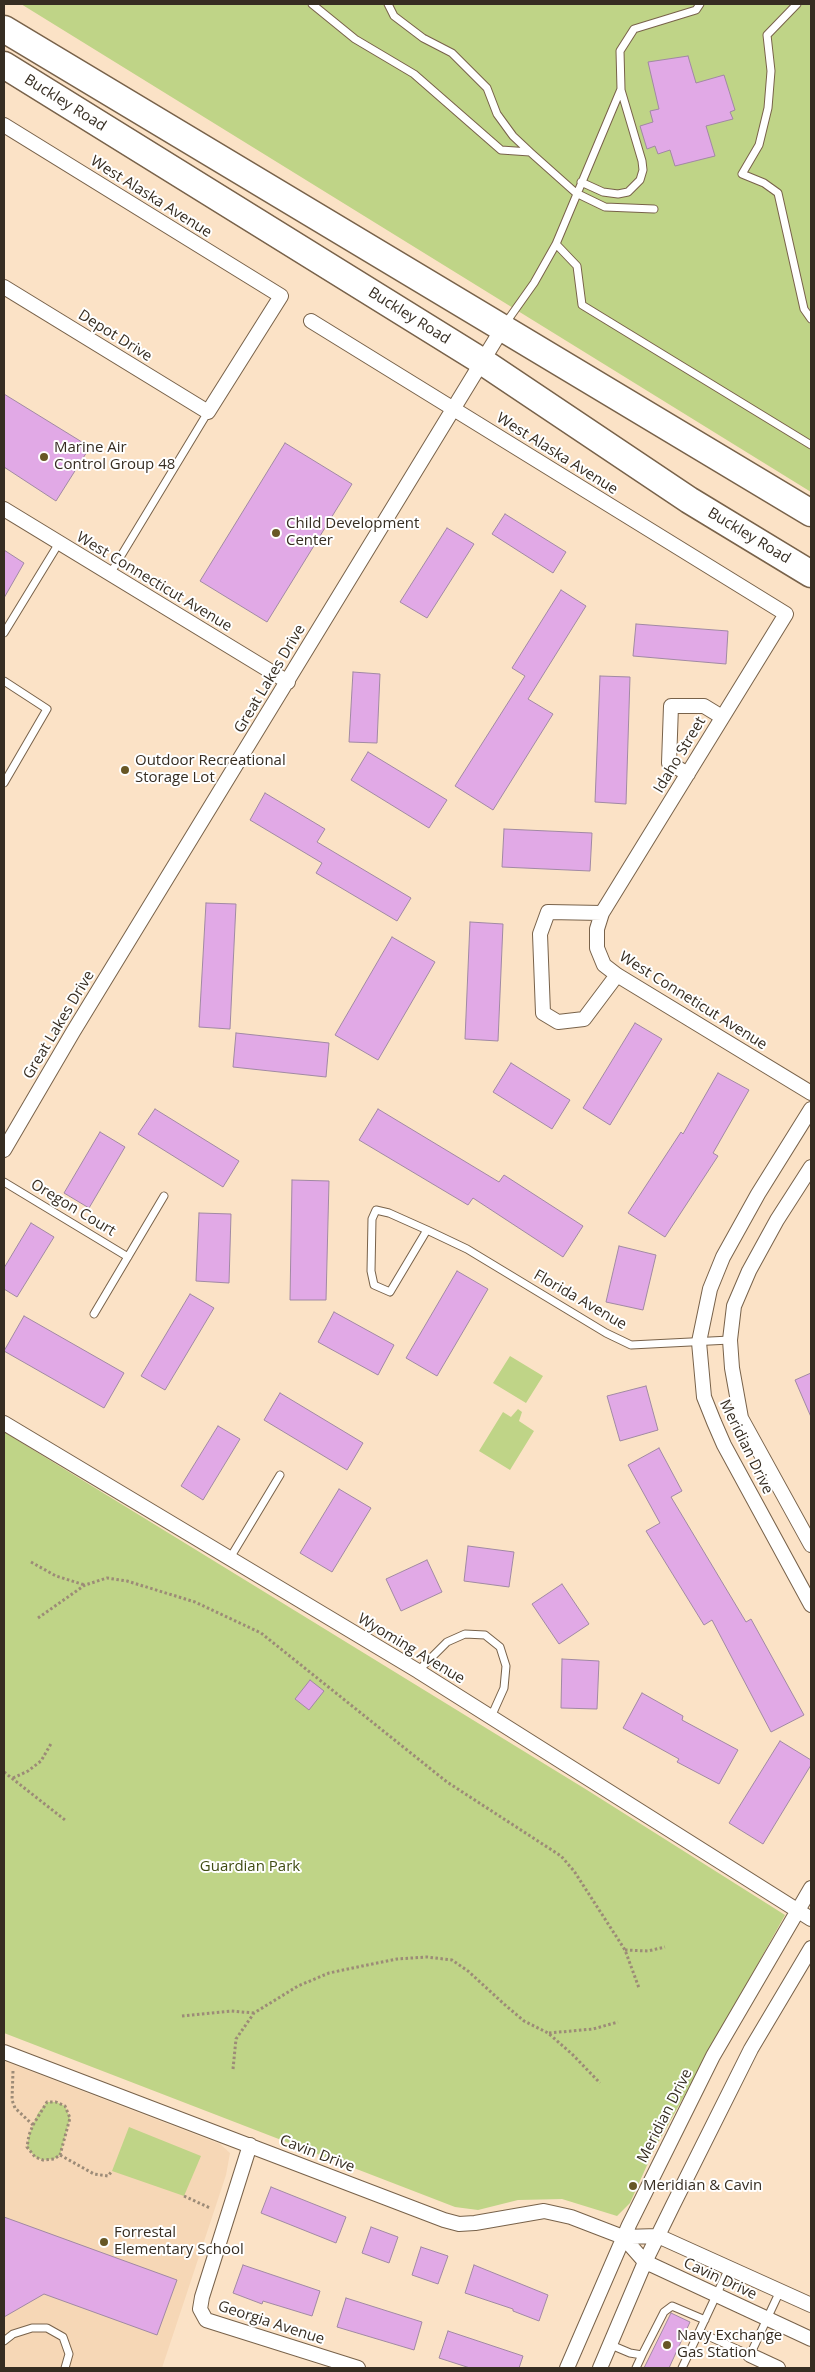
<!DOCTYPE html>
<style>
body{margin:0}
#map{position:relative;width:815px;height:2372px;overflow:hidden;background:#fbe2c6;font-family:"Open Sans",sans-serif}
canvas{display:block}
.frame{position:absolute;inset:0;border:5px solid #362d22;pointer-events:none}
</style>
<div id="map">
<canvas width="815" height="2372"></canvas>
<div class="frame"></div>
</div>
<script>
const ctx = document.querySelector('canvas').getContext('2d');
ctx.lineJoin = 'round';
function fill(path, color) {
  ctx.fillStyle = color;
  ctx.fill(path, 'evenodd');
}
function toPath(rows) {
  const path = new Path2D();
  for (const r of rows) {
    path.moveTo(r[0], r[1]);
    for (let i = 2; i < r.length; i += 2) path.lineTo(r[i], r[i + 1]);
  }
  return path;
}
function stroke(path, color, width, dash) {
  ctx.strokeStyle = color;
  ctx.lineWidth = width;
  ctx.lineCap = dash ? 'butt' : 'round';
  ctx.setLineDash(dash || []);
  ctx.stroke(path);
}
function drawText(font, color, halo, rows, align = 'center') {
  ctx.font = font + ' "Open Sans",sans-serif';
  ctx.lineWidth = 4;
  ctx.setLineDash([]);
  ctx.textBaseline = 'middle';
  ctx.strokeStyle = halo;
  ctx.fillStyle = color;
  for (const [text, x, y, turn = 0] of rows) {
    ctx.save();
    ctx.translate(x, y);
    ctx.rotate((+turn || 0) * Math.PI / 180);
    ctx.textAlign = isNaN(turn) ? turn : align;
    if (halo) ctx.strokeText(text, 0, 0);
    ctx.fillText(text, 0, 0);
    ctx.restore();
  }
}
fill(toPath([
 [4,2061,220,2144,230,2153,226,2175,162,2368,4,2368]
]), '#f6d7b6');
fill(toPath([
 [21,4,811,4,811,492],
 [510,1356,543,1376,526,1403,493,1383],
 [518,1409,522,1412,519,1421,534,1431,510,1470,479,1451,503,1412,511,1417],
 [4,1432,587,1790,785,1915,653,2152,630,2203,617,2216,562,2199,518,2200,478,2210,455,2207,4,2033],
 [47,2102,56,2102,65,2106,70,2118,60,2155,54,2159,43,2160,35,2157,27,2147,29,2135,38,2113],
 [129,2127,201,2156,184,2196,112,2171]
]), '#bfd487');
const building = toPath([
 [688,56,696,83,724,75,735,110,730,112,733,119,706,126,715,156,675,166,670,150,658,154,655,146,647,149,640,126,653,122,650,111,659,109,648,62,688,56],
 [4,394,90,447,56,501,4,467,4,394],
 [285,443,352,484,267,622,200,581,285,443],
 [505,514,566,552,553,573,492,534,505,514],
 [447,528,474,544,427,618,400,602,447,528],
 [4,550,24,563,4,598,4,550],
 [561,590,586,606,528,699,553,714,493,810,455,786,525,676,512,668,561,590],
 [636,624,728,631,726,664,633,656,636,624],
 [353,672,380,674,377,743,349,742,353,672],
 [600,676,630,677,626,804,595,802,600,676],
 [368,752,447,800,429,828,351,780,368,752],
 [265,793,325,829,317,842,411,898,397,921,316,873,322,863,250,820,265,793],
 [504,829,592,833,590,871,502,867,504,829],
 [206,903,236,904,230,1029,199,1027,206,903],
 [470,922,503,924,498,1041,465,1039,470,922],
 [392,937,435,962,378,1060,335,1035,392,937],
 [635,1023,662,1039,610,1125,583,1108,635,1023],
 [236,1033,329,1043,326,1077,233,1067,236,1033],
 [511,1063,570,1100,552,1129,493,1092,511,1063],
 [718,1073,749,1090,713,1153,718,1156,665,1237,628,1213,681,1132,683,1134,718,1073],
 [155,1109,239,1161,223,1187,138,1134,155,1109],
 [378,1109,499,1182,504,1175,583,1226,563,1257,473,1198,468,1205,359,1140,378,1109],
 [100,1132,125,1147,89,1208,64,1193,100,1132],
 [292,1180,329,1181,326,1300,290,1300,292,1180],
 [199,1213,231,1214,229,1283,196,1281,199,1213],
 [31,1223,54,1237,17,1297,4,1289,4,1268,31,1223],
 [619,1246,656,1255,643,1310,606,1302,619,1246],
 [457,1271,488,1289,437,1376,406,1358,457,1271],
 [190,1294,214,1308,165,1390,141,1376,190,1294],
 [334,1312,394,1345,378,1375,318,1342,334,1312],
 [24,1316,124,1373,104,1408,4,1351,24,1316],
 [811,1373,811,1417,795,1380,811,1373],
 [646,1386,658,1430,620,1441,607,1396,646,1386],
 [280,1393,363,1443,347,1470,264,1420,280,1393],
 [218,1426,240,1439,203,1500,181,1486,218,1426],
 [659,1448,682,1491,671,1497,746,1622,751,1619,804,1715,771,1732,712,1620,704,1625,646,1531,660,1523,628,1465,659,1448],
 [339,1489,371,1508,332,1572,300,1553,339,1489],
 [468,1546,514,1552,509,1587,464,1581,468,1546],
 [427,1560,442,1592,401,1611,386,1579,427,1560],
 [562,1584,589,1624,559,1644,532,1604,562,1584],
 [562,1659,599,1661,597,1709,561,1708,562,1659],
 [310,1680,324,1691,309,1710,295,1699,310,1680],
 [642,1693,683,1716,682,1720,738,1750,719,1784,677,1762,679,1759,623,1728,642,1693],
 [780,1741,811,1760,811,1765,763,1844,729,1823,780,1741],
 [271,2187,346,2217,336,2243,261,2213,271,2187],
 [4,2217,177,2280,157,2335,44,2294,4,2317,4,2217],
 [371,2227,398,2237,389,2263,362,2253,371,2227],
 [421,2247,448,2256,438,2284,412,2275,421,2247],
 [243,2265,320,2291,312,2316,263,2301,262,2304,233,2293,243,2265],
 [474,2265,548,2295,539,2321,513,2311,513,2309,465,2293,474,2265],
 [346,2298,422,2322,414,2350,337,2327,346,2298],
 [671,2313,690,2322,669,2368,644,2368,671,2313],
 [448,2331,523,2356,519,2368,470,2368,439,2358,448,2331]
]);
fill(building, '#e1a9e6');
stroke(building, '#a189a3', 1);
const lane = toPath([
 [312,4,355,39,414,74,501,150,530,152,576,193,605,207,654,209],
 [388,4,394,16,423,38,452,53,487,88,497,114,513,136,530,152],
 [797,4,767,35,771,71,768,108,759,145,742,174,764,183,778,193,804,309,811,319],
 [581,182,603,192,618,194,628,192,640,180,643,170,642,161,621,90],
 [556,244,621,89,620,51,634,29,696,10,700,4],
 [505,324,534,283,556,244,577,266,582,305,811,445],
 [110,574,208,412],
 [4,633,59,543],
 [4,681,47,709,4,783],
 [4,1182,128,1257],
 [427,1230,389,1213,376,1210,372,1219,371,1271,374,1285,390,1292,427,1230,467,1249,606,1333,631,1345,730,1340],
 [94,1314,164,1196],
 [230,1558,280,1475],
 [418,1671,447,1642,465,1634,485,1635,500,1647,506,1666,504,1688,491,1717],
 [729,2268,699,2332,750,2355,780,2291],
 [4,2341,13,2334,32,2328,47,2328,63,2337,69,2354,65,2368],
 [611,2345,630,2353,642,2355,664,2312,672,2306,705,2320],
 [636,2368,642,2355],
 [682,2368,699,2332]
]);
const street = toPath([
 [4,125,281,296,208,412,4,287],
 [311,321,786,614,602,913,597,929,597,948,604,965,617,975,811,1093],
 [4,509,288,682],
 [688,774,669,763,671,706,704,706,722,717],
 [602,913,548,912,540,934,543,1013,558,1022,584,1019,617,975],
 [811,1109,758,1194,723,1257,710,1289,699,1342,704,1397,714,1422,724,1445,811,1605],
 [4,1150,73,1032,502,329],
 [811,1167,777,1220,749,1271,734,1306,730,1340,732,1368,741,1418,811,1545],
 [4,1423,418,1671,811,1919],
 [4,2052,444,2220,459,2224,475,2223,544,2211,571,2217,623,2237,658,2236,811,2305],
 [250,2145,202,2297,200,2309,206,2320,358,2368],
 [623,2237,645,2262,652,2265,811,2339],
 [750,2355,778,2368],
 [567,2368,629,2225,713,2056,811,1888],
 [600,2368,645,2262,673,2205,751,2049,811,1948]
]);
const highway = toPath([
 [4,29,811,513],
 [4,65,483,362,689,500,811,574]
]);
stroke(lane, '#78624a', 9);
stroke(street, '#78624a', 16);
stroke(highway, '#78624a', 29);
stroke(toPath([
 [31,1562,56,1576,85,1585],
 [38,1618,85,1585,107,1578,127,1581,195,1602,261,1633,447,1782,561,1856,574,1871,625,1950,639,1988],
 [4,1772,65,1820],
 [13,1778,28,1771,41,1761,52,1742],
 [625,1950,648,1951,665,1947],
 [182,2016,231,2011,254,2013],
 [549,2033,593,2029,618,2022],
 [233,2069,236,2039,254,2013,298,1986,329,1973,362,1966,397,1959,427,1957,452,1960,468,1971,504,2004,524,2021,548,2033,572,2054,600,2083],
 [13,2071,12,2100,15,2108,33,2125,29,2135,27,2147,35,2157,43,2160,54,2159,60,2155,94,2174,108,2176,112,2171],
 [33,2125,47,2102,56,2102,65,2106,70,2118,60,2155],
 [184,2196,210,2208]
]), '#9c8b77', 3, [2.5, 2.5]);
stroke(lane, '#fff', 7);
stroke(street, '#fff', 14);
stroke(highway, '#fff', 26);
for (const [x, y, r, color] of [
 [44,457,5,"#675725"],
 [276,533,5,"#675725"],
 [125,770,5,"#675725"],
 [633,2186,5,"#675725"],
 [104,2242,5,"#675725"],
 [667,2345,5,"#675725"]
]) {
  const dot = new Path2D();
  dot.arc(x, y, r, 0, 2 * Math.PI);
  ctx.fillStyle = color;
  ctx.fill(dot);
  stroke(dot, '#fff', 2);
}
drawText('15px', '#362d22', '#fff', [
 ["Buckley Road",65,103,32],
 ["West Alaska Avenue",151,197,32],
 ["Buckley Road",409,316,32],
 ["Depot Drive",115,336,32],
 ["West Alaska Avenue",557,454,32],
 ["Buckley Road",749,536,31],
 ["West Connecticut Avenue",154,582,31],
 ["Great Lakes Drive",270,679,-59],
 ["Idaho Street",680,755,-59],
 ["West Conneticut Avenue",693,1001,32],
 ["Great Lakes Drive",59,1025,-59],
 ["Oregon Court",73,1208,31],
 ["Florida Avenue",580,1300,30],
 ["Meridian Drive",746,1447,64],
 ["Wyoming Avenue",411,1649,31],
 ["Meridian Drive",665,2116,-63],
 ["Cavin Drive",317,2154,21],
 ["Cavin Drive",720,2279,25],
 ["Georgia Avenue",271,2323,18]
]);
drawText('15px', '#362d22', '#fff', [
 ["Marine Air",54,448],
 ["Control Group 48",54,465],
 ["Child Development",286,524],
 ["Center",286,541],
 ["Outdoor Recreational",135,761],
 ["Storage Lot",135,778],
 ["Meridian & Cavin",643,2186],
 ["Forrestal",114,2233],
 ["Elementary School",114,2250],
 ["Navy Exchange",677,2336],
 ["Gas Station",677,2353]
], 'left');
drawText('15px', '#404c13', '#fff', [
 ["Guardian Park",250,1867]
]);
</script>
